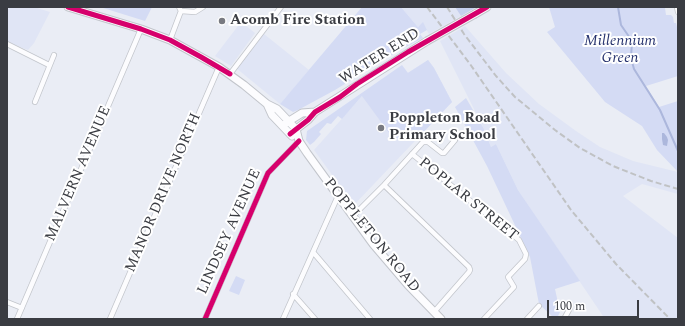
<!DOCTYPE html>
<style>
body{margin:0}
#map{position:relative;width:685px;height:326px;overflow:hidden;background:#eaedf5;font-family:Spectral,serif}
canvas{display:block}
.frame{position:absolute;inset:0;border:8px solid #3a3c42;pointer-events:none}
.scale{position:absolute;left:547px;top:300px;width:92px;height:18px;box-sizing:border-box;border:2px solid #3a3c42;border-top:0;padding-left:5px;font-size:12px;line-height:14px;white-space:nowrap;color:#3a3c42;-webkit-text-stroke:3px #fff;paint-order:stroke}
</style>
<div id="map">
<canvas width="685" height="326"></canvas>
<div class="frame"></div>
<div class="scale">100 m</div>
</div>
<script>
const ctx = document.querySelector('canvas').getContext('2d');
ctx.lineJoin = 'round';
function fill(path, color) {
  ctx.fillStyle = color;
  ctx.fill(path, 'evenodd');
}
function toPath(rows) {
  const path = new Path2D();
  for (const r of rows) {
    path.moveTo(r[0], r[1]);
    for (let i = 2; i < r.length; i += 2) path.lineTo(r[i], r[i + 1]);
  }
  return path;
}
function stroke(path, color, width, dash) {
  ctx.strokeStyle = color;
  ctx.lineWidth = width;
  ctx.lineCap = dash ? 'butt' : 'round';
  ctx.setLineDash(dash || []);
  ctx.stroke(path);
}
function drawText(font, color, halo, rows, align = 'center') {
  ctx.font = font + ' Spectral,serif';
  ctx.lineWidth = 4;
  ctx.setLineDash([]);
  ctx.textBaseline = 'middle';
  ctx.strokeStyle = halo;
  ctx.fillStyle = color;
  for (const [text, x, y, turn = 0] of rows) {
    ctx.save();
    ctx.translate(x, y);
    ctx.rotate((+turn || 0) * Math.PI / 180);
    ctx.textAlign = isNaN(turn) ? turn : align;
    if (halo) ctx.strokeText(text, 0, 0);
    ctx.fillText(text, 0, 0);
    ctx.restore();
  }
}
fill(toPath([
 [9,7,34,7,50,12,34,43,28,50,7,42,7,13],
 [401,7,455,7,461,16,429,34,423,23,418,27],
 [241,22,255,33,231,66,215,56],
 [465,26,506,73,539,104,576,131,600,147,633,161,678,172,678,194,642,184,623,196,678,238,678,319,605,319,518,190,496,144,491,147,484,129,440,41],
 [264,34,309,70,280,104,236,68],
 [428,60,434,68,452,102,354,205,314,150,364,94,372,95]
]), '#e0e5f5');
fill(toPath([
 [100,7,152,7,145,21],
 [362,7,401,7,418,27,423,22,427,30,420,34,423,38,400,50,335,90,298,110,293,112,280,104],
 [549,7,668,7,665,8,666,15,671,15,673,17,674,23,676,23,678,31,678,76,646,86,659,107,678,101,678,172,657,150,642,126,605,102,547,32,555,27],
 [428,60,434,68,452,102,419,137,408,126,395,141,362,96,342,119,338,116,331,124,327,123,319,132,321,134,314,142,310,145,306,140,307,131,402,65,408,73],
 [466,98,484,129,491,147,496,144,518,190,580,281,555,289,560,312,558,316,559,319,553,319,553,317,539,304,530,257,487,166,455,107],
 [236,276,245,280,239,295,229,291]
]), '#d4dbf4');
fill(toPath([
 [455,7,477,7,461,16]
]), '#c5cfee');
fill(toPath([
 [662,133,664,133,667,137,668,140,667,146,663,145,662,139]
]), '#acb7dc');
stroke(toPath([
 [618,7,621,25,632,41,631,58,634,69,660,110,678,151]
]), '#acb7dc', 2);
const minor = toPath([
 [179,7,181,11,195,12,203,7],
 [677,7,678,12],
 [170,40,181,11],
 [7,44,49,65],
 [230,74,281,7],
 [35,102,54,55],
 [412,154,519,240,526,254,525,259,508,277,514,287,484,319],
 [384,185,469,267,470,270,469,272,434,312],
 [353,216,384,185,423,142,428,142,442,153,444,153,455,140],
 [313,252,370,319],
 [293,294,315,319],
 [7,302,22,308],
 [17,319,141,29],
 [110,319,219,67],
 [205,319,268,173,299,141],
 [283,319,338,196],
 [527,319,539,306],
 [564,319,570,308]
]);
const primary = toPath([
 [68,7,141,29,170,40,219,67,244,85,267,104,277,109,296,129,299,141,307,153,373,244,408,285,441,319],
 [475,14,487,7],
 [267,104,272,115,292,136],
 [286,123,302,113,315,112],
 [290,134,308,120,315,112,427,41]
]);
stroke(minor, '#c2c5cb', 6);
stroke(primary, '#c2c5cb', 9);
stroke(minor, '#fcfcfe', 4.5);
stroke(primary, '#fcfcfe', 7);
stroke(toPath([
 [427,7,470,64,571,210,616,264,670,319],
 [447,7,464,34,496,76,515,97,555,130,580,148,613,166,651,181,678,189]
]), '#c0c2c4', 2, [6, 3]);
const primaryBridge = toPath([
 [427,41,475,14]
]);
stroke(primaryBridge, '#c2c5cb', 9, []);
stroke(primaryBridge, '#fcfcfe', 7);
stroke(toPath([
 [68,7,141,29,170,40,201,57,230,74],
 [290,134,308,120,315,112,340,97,357,84,408,52,487,7],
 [205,319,268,173,299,141]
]), '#d6006c', 5);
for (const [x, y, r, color] of [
 [222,21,4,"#787a81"],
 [381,128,4,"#787a81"]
]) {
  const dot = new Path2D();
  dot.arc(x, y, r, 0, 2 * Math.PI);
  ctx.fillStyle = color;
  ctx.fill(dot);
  stroke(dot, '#fff', 1.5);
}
drawText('bold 15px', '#3a3c42', '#fff', [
 ["Acomb Fire Station",230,21],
 ["Poppleton Road",389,119],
 ["Primary School",389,136]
], 'left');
drawText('italic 15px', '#27336e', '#fff', [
 ["Millennium",620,42],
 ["Green",620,59]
]);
drawText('15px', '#3a3c42', '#fff', [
 ["WATER END",380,57,-32],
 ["MALVERN AVENUE",79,174,-67],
 ["MANOR DRIVE NORTH",164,193,-67],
 ["POPLAR STREET",468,200,39],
 ["LINDSEY AVENUE",230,232,-66],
 ["POPPLETON ROAD",371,236,51]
]);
</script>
